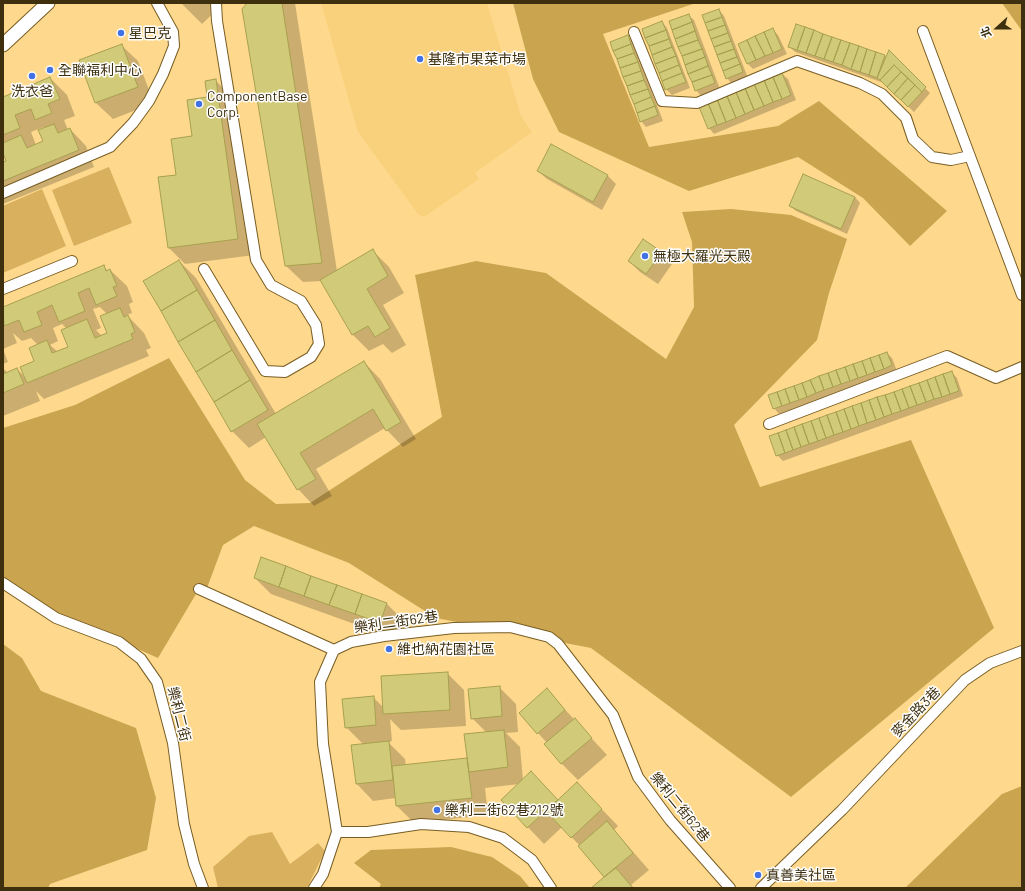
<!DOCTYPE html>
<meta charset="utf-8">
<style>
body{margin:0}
#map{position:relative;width:1025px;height:891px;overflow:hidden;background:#fed98d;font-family:Barlow,"Noto Sans TC",sans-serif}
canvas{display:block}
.frame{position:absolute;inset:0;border:4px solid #3e2f0f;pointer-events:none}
.north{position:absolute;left:977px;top:8px;width:40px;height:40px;-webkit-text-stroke:3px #fff;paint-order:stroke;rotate:249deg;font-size:11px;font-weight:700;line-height:16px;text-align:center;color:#3e2f0f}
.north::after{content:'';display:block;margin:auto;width:14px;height:18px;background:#3e2f0f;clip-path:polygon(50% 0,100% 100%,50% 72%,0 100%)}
</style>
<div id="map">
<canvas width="1025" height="891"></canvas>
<div class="frame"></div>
<div class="north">北</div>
</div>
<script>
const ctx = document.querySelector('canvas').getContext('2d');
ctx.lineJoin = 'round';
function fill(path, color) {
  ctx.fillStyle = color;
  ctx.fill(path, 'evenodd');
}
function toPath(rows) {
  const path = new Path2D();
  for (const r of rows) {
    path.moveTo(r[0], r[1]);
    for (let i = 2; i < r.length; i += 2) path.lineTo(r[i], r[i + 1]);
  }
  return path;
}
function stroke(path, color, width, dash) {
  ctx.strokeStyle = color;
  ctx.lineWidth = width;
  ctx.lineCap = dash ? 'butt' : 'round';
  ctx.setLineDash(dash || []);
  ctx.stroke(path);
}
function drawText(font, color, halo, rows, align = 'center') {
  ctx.font = font + ' Barlow,"Noto Sans TC",sans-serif';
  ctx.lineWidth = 3;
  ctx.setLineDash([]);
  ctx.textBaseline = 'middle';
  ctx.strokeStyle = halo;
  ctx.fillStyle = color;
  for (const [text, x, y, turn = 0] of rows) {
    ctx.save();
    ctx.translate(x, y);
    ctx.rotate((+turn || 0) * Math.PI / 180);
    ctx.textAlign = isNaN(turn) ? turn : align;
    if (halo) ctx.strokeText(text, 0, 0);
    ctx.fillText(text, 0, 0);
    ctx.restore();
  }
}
fill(toPath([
 [321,3,487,3,521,116,532,132,475,173,479,179,424,217,418,214,358,132]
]), '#f9d07c');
fill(toPath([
 [109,167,132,223,74,246,52,190],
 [42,189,66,246,3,273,3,206],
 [272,832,290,864,318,843,325,851,307,888,218,888,213,867,249,836]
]), '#d8b05e');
fill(toPath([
 [513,3,696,3,603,34,649,147,778,126,819,101,947,211,910,246,863,198,798,157,689,191,559,132,533,79],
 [1002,3,1022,3,1022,31],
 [731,209,791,215,847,239,829,293,817,340,734,425,760,487,911,440,994,628,791,797,591,648,436,618,349,563,254,526,223,545,207,588,199,589,158,658,3,589,3,428,75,405,169,358,245,480,276,504,310,503,442,417,415,275,476,261,546,273,666,359,694,307,692,242,682,212],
 [3,644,22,658,41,691,136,728,156,798,147,850,50,884,48,888,3,888],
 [1022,786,1022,888,905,888,1002,794],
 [451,847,492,857,520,876,530,888,379,888,381,884,354,863,371,850]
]), '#cba450');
fill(toPath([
 [181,3,224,3,202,24],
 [248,3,295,3,337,271,373,251,389,267,404,293,383,305,406,345,392,353,383,344,369,351,353,335,322,281,303,282,286,266],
 [719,10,724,16,748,78,732,84,727,78],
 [688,15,694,20,720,89,701,96,696,90],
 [662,22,667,28,690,88,672,95,666,89],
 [773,30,778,35,787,54,753,69,748,64,739,44],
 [628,36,633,42,663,121,646,127,641,121],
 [121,45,138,61,154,103,113,119,96,103,80,61],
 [790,47,885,56,887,58,889,52,930,93,914,112,884,83,795,52],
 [782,74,788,79,796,100,714,134,709,128],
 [50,78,67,95,75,116,64,120,68,130,70,129,86,146,94,167,3,204,3,163,8,162,3,150,3,144,5,143,3,140,3,98],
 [44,127,45,128,44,142,36,145,31,132],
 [215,80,232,97,254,255,185,264,169,248,177,176],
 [551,146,608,176,616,184,602,210,547,179,538,171],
 [855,197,860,203,847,234,796,211,790,206],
 [661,253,672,264,658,284,640,272,629,261],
 [179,261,196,278,276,414,364,362,380,379,416,439,403,447,385,428,316,469,332,496,314,506,298,489,266,437,249,448,232,431],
 [103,266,108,271,110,270,127,286,133,302,129,304,132,313,127,315,144,333,151,348,146,350,149,356,44,399,36,391,40,401,3,416,3,368,8,373,17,369,25,377,36,361,38,345,31,338,22,341,13,333,17,343,3,349,3,308],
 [100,307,107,314,108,334,102,336,96,330,101,328,93,309],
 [62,324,67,329,69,348,58,352,50,345,58,341,53,328],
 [3,349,8,362,3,364],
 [887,353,892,358,897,371,779,414,774,408],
 [951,372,957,378,963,396,783,461,777,455],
 [255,578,386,603,403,620,396,639,271,594],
 [447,673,464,690,466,726,401,730,390,719,392,741,388,742,405,759,406,766,468,759,487,733,472,718,499,687,516,704,518,732,506,733,520,747,523,780,558,801,593,800,618,826,614,830,649,870,631,885,634,888,593,888,605,878,580,846,562,827,544,844,502,800,519,784,485,788,488,815,414,823,397,806,396,798,373,801,357,784,352,746,364,745,346,727,373,697,384,708],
 [547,690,607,755,578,780,561,763,547,743,520,713]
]), '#0003');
const building = toPath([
 [247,3,282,3,322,263,285,266,242,9,247,3],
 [719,9,722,17,705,23,702,15,719,9],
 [689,14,692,22,672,30,669,21,689,14],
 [722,17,725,25,708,31,705,23,722,17],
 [662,21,666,30,645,38,642,29,662,21],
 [692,22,695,31,675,39,672,30,692,22],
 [796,24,805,27,797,50,788,47,796,24],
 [725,25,728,33,711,39,708,31,725,25],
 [805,27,814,30,806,53,797,50,805,27],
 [773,28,782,49,773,53,764,32,773,28],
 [666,30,669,39,649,46,645,38,666,30],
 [814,30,823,34,815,56,806,53,814,30],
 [695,31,698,40,678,47,675,39,695,31],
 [764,32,773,53,765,56,755,36,764,32],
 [728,33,731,41,714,47,711,39,728,33],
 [823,34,832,37,824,59,815,56,823,34],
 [628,35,631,44,613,51,610,42,628,35],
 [755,36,765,56,756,60,747,40,755,36],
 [832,37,841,40,833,62,824,59,832,37],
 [669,39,672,47,652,55,649,46,669,39],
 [698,40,702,49,682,56,678,47,698,40],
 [747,40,756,60,747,64,738,44,747,40],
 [841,40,850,43,842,65,833,62,841,40],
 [731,41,734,49,717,55,714,47,731,41],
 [850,43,859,46,851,69,842,65,850,43],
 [122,44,138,87,95,103,79,60,122,44],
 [631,44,634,53,617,59,613,51,631,44],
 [859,46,867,49,860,72,851,69,859,46],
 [672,47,676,56,655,64,652,55,672,47],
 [702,49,705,57,685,65,682,56,702,49],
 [734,49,737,57,720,63,717,55,734,49],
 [867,49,876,52,869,75,860,72,867,49],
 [889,50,926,87,922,92,894,65,880,80,877,78,889,50],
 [876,52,885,55,877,78,869,75,876,52],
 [634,53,638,62,620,68,617,59,634,53],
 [676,56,679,65,659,73,655,64,676,56],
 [705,57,708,66,688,74,685,65,705,57],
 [737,57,740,64,723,71,720,63,737,57],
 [638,62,641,71,623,77,620,68,638,62],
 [740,64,743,72,726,79,723,71,740,64],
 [679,65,682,73,662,81,659,73,679,65],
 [894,65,901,72,887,87,880,80,894,65],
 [708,66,712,75,692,82,688,74,708,66],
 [641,71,644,80,627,86,623,77,641,71],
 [901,72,908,78,894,94,887,87,901,72],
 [682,73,686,82,665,90,662,81,682,73],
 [782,73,791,95,782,99,773,77,782,73],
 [712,75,715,83,695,91,692,82,712,75],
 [50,77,60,99,48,104,52,113,35,120,31,109,15,115,20,128,3,135,3,97,50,77],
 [773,77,782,99,773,102,764,80,773,77],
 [908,78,915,85,901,100,894,94,908,78],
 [216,79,238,239,168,248,158,177,176,175,171,139,192,136,187,100,207,97,205,81,216,79],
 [644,80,648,89,630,95,627,86,644,80],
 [764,80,773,102,764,106,754,84,764,80],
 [754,84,764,106,754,110,745,88,754,84],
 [915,85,922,92,908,107,901,100,915,85],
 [745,88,754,110,745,114,736,92,745,88],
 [648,89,651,97,634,104,630,95,648,89],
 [736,92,745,114,736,118,727,96,736,92],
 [727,96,736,118,726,122,717,99,727,96],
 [651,97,655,106,637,113,634,104,651,97],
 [717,99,726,122,717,125,708,103,717,99],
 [708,103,717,125,708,129,699,107,708,103],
 [655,106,658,115,640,122,637,113,655,106],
 [54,124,58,133,70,128,79,150,3,181,3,162,6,161,3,153,3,143,21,135,27,148,43,141,38,130,54,124],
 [551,144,608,175,593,202,537,171,551,144],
 [803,174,855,197,841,229,789,206,803,174],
 [643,239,662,252,646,274,628,261,643,239],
 [373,249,388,276,367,289,390,328,375,337,368,326,352,335,320,280,373,249],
 [179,260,197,290,161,311,143,281,179,260],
 [104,265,106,271,110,269,117,286,113,287,117,296,96,305,89,288,78,293,85,311,59,322,52,305,37,312,42,325,24,332,19,320,4,326,3,307,104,265],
 [197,290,215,320,178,342,161,311,197,290],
 [120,308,124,317,128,315,135,332,131,334,133,339,27,383,20,367,34,361,29,348,47,340,52,353,68,347,61,330,87,319,95,338,107,333,100,316,120,308],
 [215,320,232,350,196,372,178,342,215,320],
 [232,350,250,380,214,402,196,372,232,350],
 [887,352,892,365,884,369,879,355,887,352],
 [879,355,884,369,875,372,870,358,879,355],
 [870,358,875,372,867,375,862,361,870,358],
 [364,361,401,422,386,431,373,409,300,453,316,479,297,490,257,424,364,361],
 [862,361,867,375,858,378,853,364,862,361],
 [853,364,858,378,850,381,845,367,853,364],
 [845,367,850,381,841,384,836,370,845,367],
 [17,368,24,384,3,393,3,374,17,368],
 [836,370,841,384,833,387,828,373,836,370],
 [952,371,959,391,950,394,943,374,952,371],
 [828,373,833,387,824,390,819,376,828,373],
 [943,374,950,394,942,397,935,377,943,374],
 [819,376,824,390,816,393,810,380,819,376],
 [935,377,942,397,934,399,927,380,935,377],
 [250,380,268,410,231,432,214,402,250,380],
 [810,380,816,393,807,397,802,383,810,380],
 [927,380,934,399,926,402,919,383,927,380],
 [802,383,807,397,799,400,794,386,802,383],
 [919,383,926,402,917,405,910,386,919,383],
 [794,386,799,400,790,403,785,389,794,386],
 [910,386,917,405,909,408,902,389,910,386],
 [785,389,790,403,782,406,777,392,785,389],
 [902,389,909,408,901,411,894,392,902,389],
 [777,392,782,406,773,409,768,395,777,392],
 [894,392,901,411,892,414,885,395,894,392],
 [885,395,892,414,884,417,877,397,885,395],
 [877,397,884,417,876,420,869,400,877,397],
 [869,400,876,420,867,423,861,403,869,400],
 [861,403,867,423,859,426,852,406,861,403],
 [852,406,859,426,851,429,844,409,852,406],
 [844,409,851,429,843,432,836,412,844,409],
 [836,412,843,432,834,435,827,415,836,412],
 [827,415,834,435,826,438,819,418,827,415],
 [819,418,826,438,818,441,811,421,819,418],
 [811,421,818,441,809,444,802,424,811,421],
 [802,424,809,444,801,447,794,427,802,424],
 [794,427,801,447,793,450,786,430,794,427],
 [786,430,793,450,785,453,778,433,786,430],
 [778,433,785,453,776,456,769,436,778,433],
 [261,557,286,566,279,587,254,578,261,557],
 [286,566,311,576,304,596,279,587,286,566],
 [311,576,337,585,329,605,304,596,311,576],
 [337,585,362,594,355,614,329,605,337,585],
 [362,594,387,603,380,623,355,614,362,594],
 [448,672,450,710,383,714,381,676,448,672],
 [500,686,502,716,471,719,468,689,500,686],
 [547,688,565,710,537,734,519,713,547,688],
 [374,696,376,725,345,728,342,699,374,696],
 [575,718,592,738,561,764,544,744,575,718],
 [504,730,508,767,469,772,464,734,504,730],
 [389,741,393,780,356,784,351,745,389,741],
 [467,758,472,798,396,806,392,766,467,758],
 [531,771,558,800,527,828,501,800,531,771],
 [577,782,602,809,571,838,546,811,577,782],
 [607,821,633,853,604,877,578,846,607,821],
 [616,868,633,888,591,888,604,877,616,868]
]);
fill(building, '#d1ca79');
stroke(building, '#a7a04f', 1);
const minor = toPath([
 [923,31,1022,295],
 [634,32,662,101,697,103,797,61,860,83,882,94,906,118,913,139,932,157,951,160,970,156],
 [3,193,110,147,133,123,149,101,163,74,174,46,173,32,157,3],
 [204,269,265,371,285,372,311,357,319,344,316,325,301,301,271,285,256,260,217,21,216,3],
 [3,289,72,261],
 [769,424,947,356,996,378,1022,367],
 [3,583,56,618,119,642,141,659,157,682,173,743,184,824,194,864,203,888],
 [199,589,334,650],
 [337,832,368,832,421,824,469,827,503,838,532,860,551,888],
 [314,888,323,874,337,832,323,744,320,682,334,650,351,642,384,636,454,628,510,627,549,637,558,644,613,715,638,777,670,820,730,888],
 [761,888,842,810,965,680,990,663,1022,651]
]);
const tertiary = toPath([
 [3,45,48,3]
]);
stroke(minor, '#785d23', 12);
stroke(tertiary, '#785d23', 15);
stroke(minor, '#fff', 10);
stroke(tertiary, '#fff', 13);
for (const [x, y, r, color] of [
 [121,33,4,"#4171e2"],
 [420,59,4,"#4171e2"],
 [50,70,4,"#4171e2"],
 [32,76,4,"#4171e2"],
 [199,104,4,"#4171e2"],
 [645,256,4,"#4171e2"],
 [389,649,4,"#4171e2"],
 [437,810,4,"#4171e2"],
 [758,875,4,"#4171e2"]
]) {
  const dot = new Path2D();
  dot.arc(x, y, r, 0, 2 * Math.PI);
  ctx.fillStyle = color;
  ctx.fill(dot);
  stroke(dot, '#fff', 1.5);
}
drawText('14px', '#3e2f0f', '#fff', [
 ["星巴克",129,33],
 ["基隆市果菜市場",428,59],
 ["全聯福利中心",58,70],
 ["洗衣爸",32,91,"center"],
 ["ComponentBase",207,96],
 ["Corp.",207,112],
 ["無極大羅光天殿",653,256],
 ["維也納花園社區",397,649],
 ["樂利二街62巷212號",445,810],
 ["真善美社區",766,875]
], 'left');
drawText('14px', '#3e2f0f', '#fff', [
 ["樂利二街62巷",396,622,-8],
 ["麥金路3巷",916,712,-46],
 ["樂利二街",179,714,76],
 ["樂利二街62巷",680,807,51]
]);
</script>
